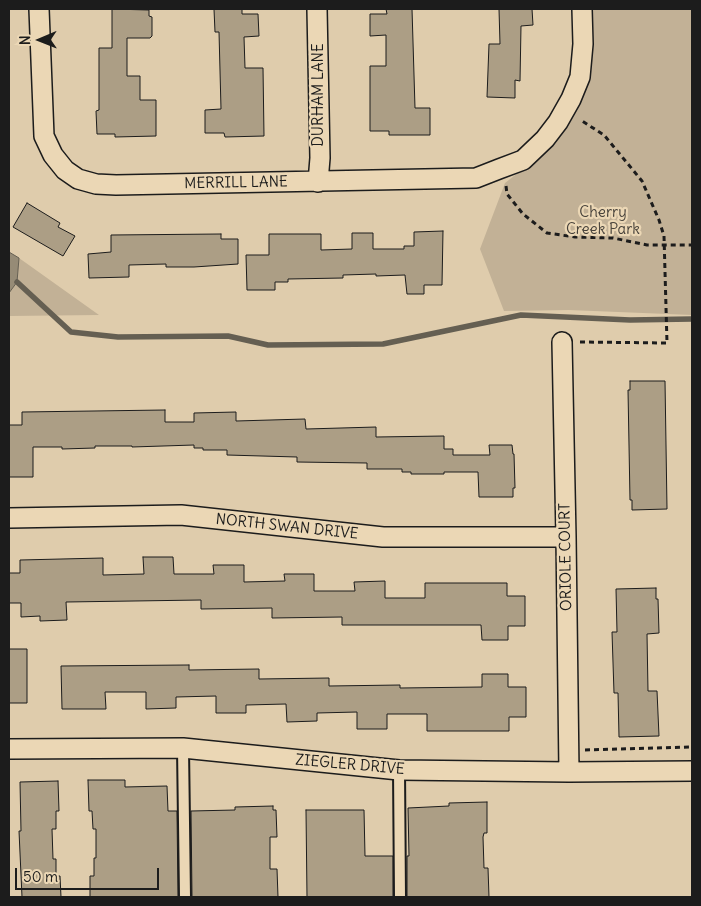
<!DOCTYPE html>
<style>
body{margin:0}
#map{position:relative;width:701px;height:906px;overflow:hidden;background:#dfccac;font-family:Delius,sans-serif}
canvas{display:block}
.frame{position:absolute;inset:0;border:10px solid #1c1c1c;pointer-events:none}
.north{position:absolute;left:15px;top:15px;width:50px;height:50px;-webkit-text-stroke:4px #ebd7b5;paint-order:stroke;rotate:269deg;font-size:14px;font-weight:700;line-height:20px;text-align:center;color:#1c1c1c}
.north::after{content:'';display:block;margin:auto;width:18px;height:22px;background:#1c1c1c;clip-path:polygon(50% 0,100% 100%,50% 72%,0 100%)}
.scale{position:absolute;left:15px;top:868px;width:144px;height:22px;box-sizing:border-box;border:2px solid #1c1c1c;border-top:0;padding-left:6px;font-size:15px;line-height:18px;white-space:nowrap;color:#1c1c1c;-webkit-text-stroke:4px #ebd7b5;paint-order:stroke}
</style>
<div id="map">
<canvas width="701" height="906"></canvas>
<div class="frame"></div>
<div class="north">N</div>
<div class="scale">50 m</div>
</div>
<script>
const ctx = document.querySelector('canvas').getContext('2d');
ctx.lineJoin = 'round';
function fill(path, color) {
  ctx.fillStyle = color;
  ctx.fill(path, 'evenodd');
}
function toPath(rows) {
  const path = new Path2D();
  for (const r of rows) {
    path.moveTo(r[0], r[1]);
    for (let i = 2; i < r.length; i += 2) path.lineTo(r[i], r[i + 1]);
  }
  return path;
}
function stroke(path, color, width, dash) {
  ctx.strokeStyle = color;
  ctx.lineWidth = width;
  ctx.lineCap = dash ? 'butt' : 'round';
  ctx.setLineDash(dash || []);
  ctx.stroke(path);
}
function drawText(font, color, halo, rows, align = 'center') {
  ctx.font = font + ' Delius,sans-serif';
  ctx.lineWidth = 4.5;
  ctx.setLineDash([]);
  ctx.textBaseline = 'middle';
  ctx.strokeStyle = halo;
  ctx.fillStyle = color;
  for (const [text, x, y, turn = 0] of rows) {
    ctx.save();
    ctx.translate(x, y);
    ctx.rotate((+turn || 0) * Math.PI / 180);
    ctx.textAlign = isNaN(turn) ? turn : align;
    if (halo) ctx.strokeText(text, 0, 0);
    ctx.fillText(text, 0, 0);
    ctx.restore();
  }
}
fill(toPath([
 [590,9,692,9,692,315,569,310,504,311,480,249,505,183,556,143,591,73],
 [19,258,99,315,9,316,9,293,17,282]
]), '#c2b196');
const water = toPath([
 [9,252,19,258,17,282,9,293,9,252]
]);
fill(water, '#968b76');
stroke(water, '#655f52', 1);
stroke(toPath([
 [17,282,71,332,118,337,228,336,268,345,383,344,521,315,630,320,692,319]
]), '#655f52', 5.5);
const building = toPath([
 [112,9,149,10,149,16,152,17,152,36,150,38,127,38,127,76,140,76,140,100,156,100,156,136,115,137,115,134,97,134,96,111,99,110,99,48,112,48,112,9],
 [214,9,242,9,242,14,258,14,259,36,244,37,245,68,263,68,264,136,225,137,224,133,205,133,205,110,221,109,219,32,215,32,214,9],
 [386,9,412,9,415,108,430,108,430,135,389,135,389,131,370,131,370,66,386,66,386,35,370,36,370,14,387,14,386,9],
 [499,9,532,9,533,25,521,26,520,81,515,80,515,98,487,97,489,44,500,44,499,9],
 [27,203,60,223,58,227,75,236,63,256,13,227,27,203],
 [443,231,442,285,424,285,424,294,407,294,405,275,376,276,376,274,343,275,343,278,288,279,288,282,275,282,275,290,247,290,246,255,269,255,269,234,321,234,321,250,352,249,352,233,373,233,373,249,404,249,404,246,414,246,414,232,443,231],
 [221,234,221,239,238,239,238,264,194,267,166,267,166,264,129,265,129,277,89,278,88,254,111,252,111,235,221,234],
 [630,381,665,381,667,509,632,510,632,500,630,500,628,390,630,390,630,381],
 [165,410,165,422,194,422,194,413,236,412,236,421,305,419,306,429,376,427,376,437,444,436,444,449,453,449,453,455,490,455,489,445,512,445,513,454,514,454,515,488,513,488,513,497,479,497,478,472,444,472,444,474,411,474,411,472,402,472,402,469,367,469,367,463,297,462,297,457,227,455,227,450,203,450,203,448,194,448,194,445,132,447,132,446,95,446,95,448,62,449,62,447,33,447,33,477,9,477,9,425,22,425,22,412,165,410],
 [143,557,173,557,174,574,214,574,213,565,244,565,244,582,285,581,284,574,314,574,314,591,355,591,354,582,385,581,385,598,425,598,425,583,507,583,507,596,525,596,525,626,508,626,508,640,482,640,481,625,342,625,342,617,272,618,272,608,201,609,201,600,66,602,67,620,40,621,40,616,21,617,21,603,9,603,9,573,20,573,20,560,103,558,103,575,144,574,143,557],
 [656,588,656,599,658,599,659,633,647,634,648,691,657,691,659,736,619,737,618,693,614,693,612,632,617,632,616,589,656,588],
 [9,649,27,649,27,703,9,703,9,649],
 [189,665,189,670,259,669,259,679,329,678,329,686,400,685,400,688,482,687,482,674,508,674,508,687,526,687,526,717,509,717,509,731,427,731,427,714,387,714,387,729,357,729,357,712,317,713,317,721,287,722,286,704,246,705,246,713,216,713,216,696,176,697,176,708,146,709,146,692,105,692,106,709,62,709,61,666,189,665],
 [88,780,125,780,125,787,167,786,168,811,177,811,178,897,90,897,90,876,94,876,94,858,96,858,96,829,93,829,92,811,89,811,88,780],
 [58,781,59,811,56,811,56,829,52,829,53,859,56,859,56,876,60,876,61,897,22,897,19,831,21,831,20,782,58,781],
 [487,802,487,833,484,833,483,837,484,868,488,868,489,897,407,897,407,856,409,856,408,808,449,806,449,803,487,802],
 [273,806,273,810,276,810,277,837,270,837,270,869,277,869,278,897,192,897,191,811,235,810,235,807,273,806],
 [306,810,364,810,365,856,393,856,393,897,307,897,306,810]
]);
fill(building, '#ac9e85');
stroke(building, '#1c1c1c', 1);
const lane = toPath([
 [183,748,185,897],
 [399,770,400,897]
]);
const street = toPath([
 [39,9,44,136,53,155,65,170,78,179,96,184,116,185,476,178,499,169,523,160,545,139,558,122,571,99,580,77,583,44,582,9],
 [317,9,320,158,318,182],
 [562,342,566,537,569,772],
 [9,518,181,515,383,537,566,537],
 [9,749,183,748,399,770,569,772,692,771]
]);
stroke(lane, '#1c1c1c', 14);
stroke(street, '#1c1c1c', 22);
stroke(toPath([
 [506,186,507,194,523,214,547,233,575,237,613,238,647,245,692,245],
 [580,342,667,343,664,236,659,220,642,181,604,135,582,121],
 [585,750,692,747]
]), '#1c1c1c', 3, [5, 4]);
stroke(lane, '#ebd7b5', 10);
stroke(street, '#ebd7b5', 19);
drawText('15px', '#1c1c1c', '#ebd7b5', [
 ["DURHAM LANE",319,95,-90],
 ["MERRILL LANE",236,183,-1],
 ["NORTH SWAN DRIVE",287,527,6],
 ["ORIOLE COURT",566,557,-91],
 ["ZIEGLER DRIVE",350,765,5]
]);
drawText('15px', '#46413a', '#ebd7b5', [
 ["Cherry",603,213],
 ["Creek Park",603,230]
]);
</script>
